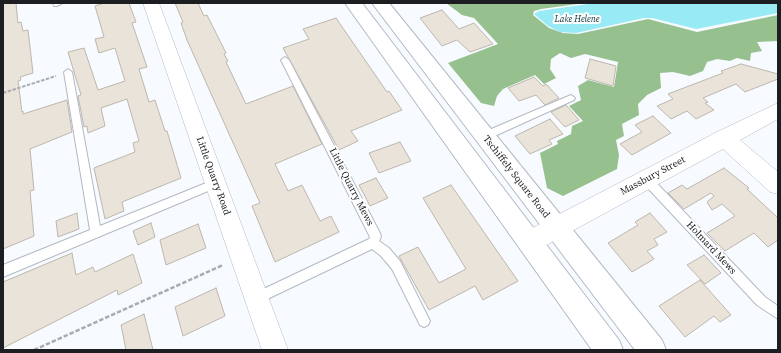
<!DOCTYPE html>
<style>
body{margin:0}
#map{position:relative;width:781px;height:353px;overflow:hidden;background:#f7fafe;font-family:"Source Serif 4",serif}
canvas{display:block}
.frame{position:absolute;inset:0;border:4px solid #1c1e22;pointer-events:none}
</style>
<div id="map">
<canvas width="781" height="353"></canvas>
<div class="frame"></div>
</div>
<script>
const ctx = document.querySelector('canvas').getContext('2d');
ctx.lineJoin = 'round';
function fill(path, color) {
  ctx.fillStyle = color;
  ctx.fill(path, 'evenodd');
}
function toPath(rows) {
  const path = new Path2D();
  for (const r of rows) {
    path.moveTo(r[0], r[1]);
    for (let i = 2; i < r.length; i += 2) path.lineTo(r[i], r[i + 1]);
  }
  return path;
}
function stroke(path, color, width, dash) {
  ctx.strokeStyle = color;
  ctx.lineWidth = width;
  ctx.lineCap = dash ? 'butt' : 'round';
  ctx.setLineDash(dash || []);
  ctx.stroke(path);
}
function drawText(font, color, halo, rows, align = 'center') {
  ctx.font = font + ' "Source Serif 4",serif';
  ctx.lineWidth = 4;
  ctx.setLineDash([]);
  ctx.textBaseline = 'middle';
  ctx.strokeStyle = halo;
  ctx.fillStyle = color;
  for (const [text, x, y, turn = 0] of rows) {
    ctx.save();
    ctx.translate(x, y);
    ctx.rotate((+turn || 0) * Math.PI / 180);
    ctx.textAlign = isNaN(turn) ? turn : align;
    if (halo) ctx.strokeText(text, 0, 0);
    ctx.fillText(text, 0, 0);
    ctx.restore();
  }
}
fill(toPath([
 [446,3,585,3,541,9,534,11,533,15,549,28,563,33,578,34,648,19,697,32,778,15,778,41,757,42,762,51,751,53,750,61,737,58,730,61,717,59,707,62,703,71,690,76,673,72,660,73,661,88,647,95,638,104,639,115,622,124,624,136,616,140,619,155,617,169,563,196,547,188,540,153,558,144,557,141,571,134,572,126,583,121,569,106,581,100,578,86,588,80,614,87,618,62,585,54,571,58,560,53,551,59,550,69,556,78,544,84,535,75,503,89,497,96,494,106,481,103,448,63,498,44,474,18,462,15]
]), '#97c08f');
fill(toPath([
 [595,3,778,3,778,13,696,29,652,18,644,18,576,33,560,32,548,26,534,14,539,11]
]), '#98ebf4');
const building = toPath([
 [3,3,16,3,18,23,21,22,23,31,28,30,33,73,20,77,21,80,18,81,22,112,23,111,23,114,67,100,72,132,30,149,34,190,30,191,34,236,3,249,3,3],
 [104,3,129,3,136,22,132,23,147,67,139,69,149,102,155,100,165,131,167,131,181,178,122,202,124,211,105,219,94,168,135,152,133,143,139,141,127,99,101,108,105,126,88,133,87,126,84,127,78,96,81,95,68,52,84,48,98,90,125,81,115,48,99,53,95,39,104,37,95,6,104,3],
 [175,3,198,3,204,16,207,15,226,53,224,54,228,61,226,62,246,104,293,86,322,144,275,164,288,191,302,185,320,221,331,216,339,232,275,262,252,206,260,203,187,40,181,23,183,22,175,3],
 [442,10,459,29,474,23,493,44,470,52,457,40,442,46,420,18,442,10],
 [336,18,387,92,389,91,402,110,351,131,358,141,339,150,283,48,309,39,303,29,336,18],
 [590,59,616,66,613,86,585,78,590,59],
 [741,64,778,74,778,79,745,92,736,84,703,98,708,102,705,103,714,110,696,119,687,111,671,119,657,106,673,99,668,94,723,73,721,71,741,64],
 [534,77,543,86,546,84,559,98,545,105,536,95,519,101,508,88,534,77],
 [566,105,579,120,565,127,551,112,566,105],
 [653,116,671,133,632,155,620,144,642,132,635,125,653,116],
 [550,119,563,134,549,140,552,144,530,154,515,136,550,119],
 [400,142,411,161,379,173,369,153,400,142],
 [724,168,749,188,747,189,778,218,778,240,768,247,754,233,725,251,707,233,735,216,722,204,712,210,707,202,714,196,711,193,684,209,668,193,682,185,687,189,724,168],
 [376,178,388,198,370,206,359,185,376,178],
 [451,185,518,281,483,300,475,286,429,310,399,256,418,247,439,283,466,269,423,198,451,185],
 [77,213,79,229,58,237,56,221,77,213],
 [650,213,667,232,654,239,658,245,647,251,654,259,632,272,608,243,638,225,635,222,650,213],
 [151,223,155,237,138,245,133,231,151,223],
 [198,224,206,248,166,265,160,240,198,224],
 [72,253,76,275,93,267,95,272,133,254,142,283,118,295,117,290,3,348,3,282,72,253],
 [704,255,721,273,705,284,687,265,704,255],
 [700,280,731,315,720,322,714,316,685,337,659,306,700,280],
 [216,288,225,316,183,336,175,307,216,288],
 [144,314,153,350,126,350,121,325,144,314]
]);
fill(building, '#eae3d9');
stroke(building, '#bcb6ac', 1);
const lane = toPath([
 [53,3,61,3,61,4,57,6,54,6,53,3],
 [285,57,289,60,380,233,381,237,379,241,389,248,400,261,430,321,428,325,424,327,420,325,392,269,381,256,372,249,261,302,257,304,253,302,251,298,253,294,369,239,370,237,281,60,285,57],
 [68,69,72,72,100,226,216,179,220,180,221,183,220,186,3,277,3,265,90,230,64,72,68,69],
 [571,95,575,98,574,100,488,139,485,140,480,136,482,133,571,95],
 [647,176,651,177,765,297,778,306,778,319,757,305,643,183,642,180,643,177,647,176]
]);
const street = toPath([
 [143,3,159,3,288,350,262,350,143,3],
 [778,103,778,119,740,140,778,172,778,194,770,192,723,149,537,250,529,253,521,250,518,242,521,234,717,132,778,103]
]);
const secondary = toPath([
 [345,3,362,3,619,340,623,350,592,350,345,3],
 [372,3,389,3,662,340,666,350,635,350,372,3]
]);
stroke(lane, '#b3b9c3', 2);
stroke(street, '#b3b9c3', 1);
stroke(secondary, '#b3b9c3', 2);
stroke(toPath([
 [3,93,56,76]
]), '#a9acb0', 2, [3.5, 1.5]);
stroke(toPath([
 [34,350,223,265]
]), '#a9acb0', 2.5, [4.5, 2]);
fill(lane, '#fff');
fill(street, '#fff');
fill(secondary, '#fff');
drawText('italic 9px', '#052f34', '#fff', [
 ["Lake Helene",577,20]
]);
drawText('10px', '#1c1e22', '#fff', [
 ["Little Quarry Road",213,176,70],
 ["Massbury Street",653,176,-28],
 ["Tschiffely Square Road",516,177,52],
 ["Little Quarry Mews",351,187,63],
 ["Holmard Mews",711,248,47]
]);
</script>
